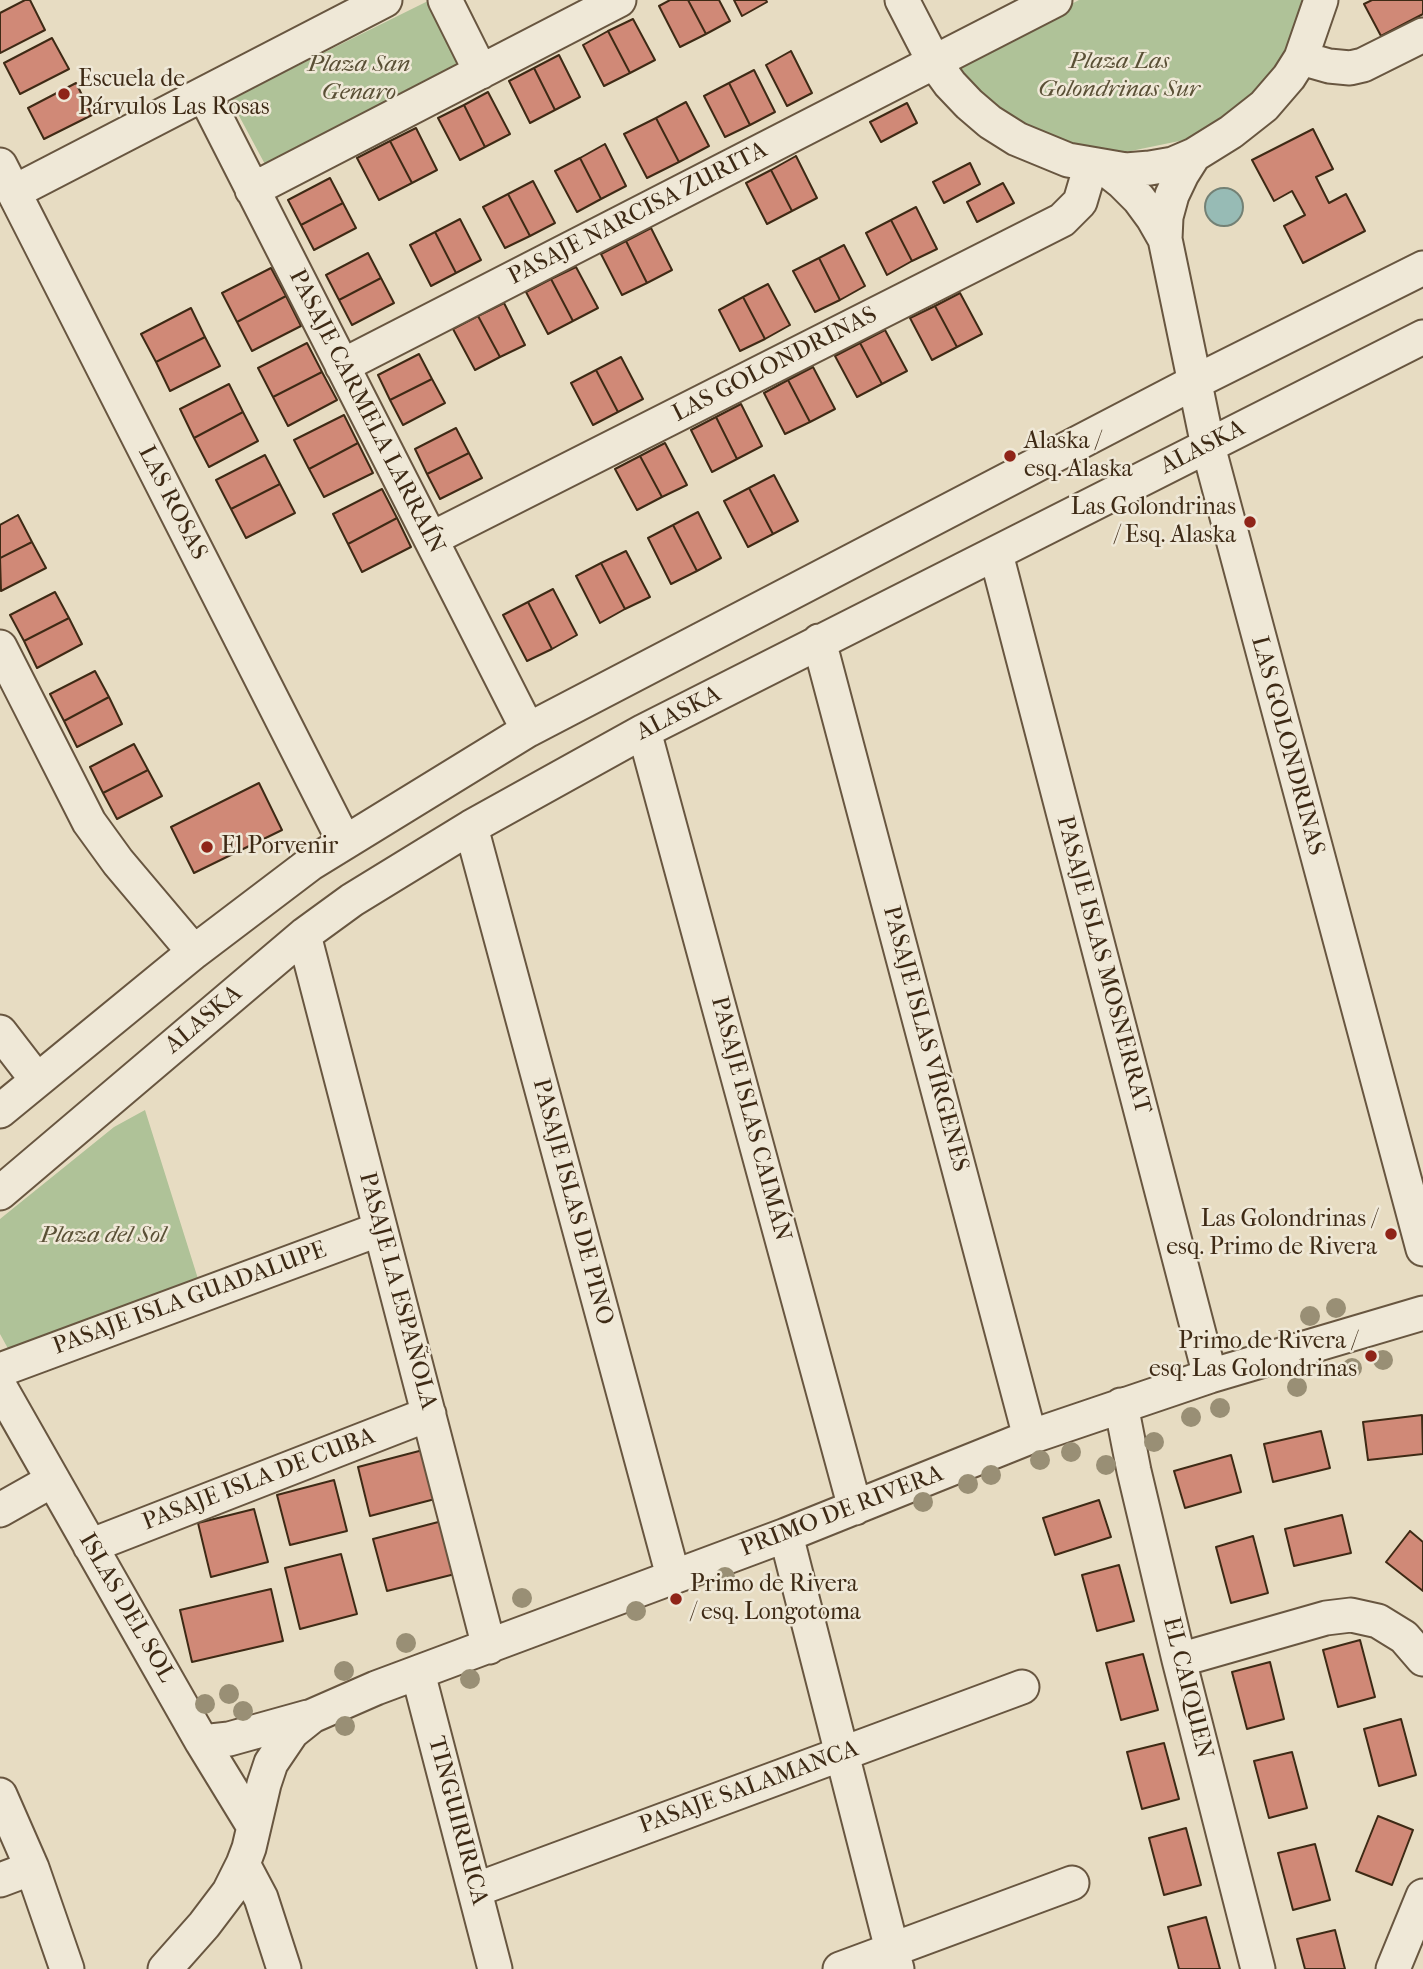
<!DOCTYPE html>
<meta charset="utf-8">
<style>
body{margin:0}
canvas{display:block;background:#e7dcc2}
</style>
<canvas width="1423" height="1969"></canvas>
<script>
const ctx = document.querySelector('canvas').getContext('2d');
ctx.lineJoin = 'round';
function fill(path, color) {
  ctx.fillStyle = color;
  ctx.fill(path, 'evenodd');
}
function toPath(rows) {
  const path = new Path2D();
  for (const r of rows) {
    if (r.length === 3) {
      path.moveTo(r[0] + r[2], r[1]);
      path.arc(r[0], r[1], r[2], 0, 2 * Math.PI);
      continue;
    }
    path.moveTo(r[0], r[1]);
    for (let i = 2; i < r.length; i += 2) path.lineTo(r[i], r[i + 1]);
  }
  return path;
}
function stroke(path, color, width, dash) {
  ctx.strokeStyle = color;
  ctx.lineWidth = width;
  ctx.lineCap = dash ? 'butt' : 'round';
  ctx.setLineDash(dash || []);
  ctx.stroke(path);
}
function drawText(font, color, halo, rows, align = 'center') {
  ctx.font = font + ' "IM FELL French Canon",serif';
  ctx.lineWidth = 5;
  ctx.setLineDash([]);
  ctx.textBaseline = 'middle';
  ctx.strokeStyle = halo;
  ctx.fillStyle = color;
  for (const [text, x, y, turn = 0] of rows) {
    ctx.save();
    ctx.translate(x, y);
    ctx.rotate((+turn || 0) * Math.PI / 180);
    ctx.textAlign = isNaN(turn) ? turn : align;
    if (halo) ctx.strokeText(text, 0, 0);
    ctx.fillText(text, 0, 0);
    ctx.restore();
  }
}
fill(toPath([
 [430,0,463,71,267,168,230,99],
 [1079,0,1304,0,1297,30,1278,73,1235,116,1189,139,1121,153,1057,143,979,98,953,66],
 [145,1110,199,1282,11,1354,0,1334,0,1219,114,1127]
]), '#afc298');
const water = toPath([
 [1224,207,19]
]);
fill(water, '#97bbb5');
stroke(water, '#738175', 2);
const building = toPath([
 [25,0,30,0,45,30,0,53,0,13,25,0],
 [670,0,688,0,706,34,680,47,659,6,670,0],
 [688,0,719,0,730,21,706,34,688,0],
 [734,0,766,0,767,2,742,16,734,0],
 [1372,0,1423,0,1423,14,1381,36,1364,4,1372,0],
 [633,19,655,60,630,73,608,31,633,19],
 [608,31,630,73,604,86,583,45,608,31],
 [52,38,69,69,20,94,4,63,52,38],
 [791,51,812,93,787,106,766,65,791,51],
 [559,55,580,97,555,110,534,68,559,55],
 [534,68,555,110,530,123,509,81,534,68],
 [754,70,775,112,750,125,729,83,754,70],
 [76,83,92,115,44,139,28,108,76,83],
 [729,83,750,125,725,137,704,96,729,83],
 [488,92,510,134,485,147,464,105,488,92],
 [686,102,709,146,679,162,656,118,686,102],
 [907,103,917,123,881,142,870,122,907,103],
 [464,105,485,147,460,160,438,118,464,105],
 [656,118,679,162,647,178,624,134,656,118],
 [416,128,437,170,412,183,390,141,416,128],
 [1313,129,1333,169,1316,177,1329,203,1346,194,1365,231,1303,263,1284,226,1305,215,1292,191,1274,201,1252,160,1313,129],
 [390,141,412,183,379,200,357,158,390,141],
 [605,144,626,186,601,199,580,158,605,144],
 [796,156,817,198,792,211,771,170,796,156],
 [580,158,601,199,577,212,555,171,580,158],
 [970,163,980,184,944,203,933,182,970,163],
 [771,170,792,211,767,224,746,183,771,170],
 [330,178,343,203,301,225,288,200,330,178],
 [533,181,555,223,530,236,508,194,533,181],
 [1003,183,1014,203,977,222,967,202,1003,183],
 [508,194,530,236,505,248,483,207,508,194],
 [343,203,356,228,314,250,301,225,343,203],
 [916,207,937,249,912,261,891,220,916,207],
 [460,219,481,260,456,273,435,232,460,219],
 [891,220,912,261,887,275,866,233,891,220],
 [651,228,672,270,647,283,626,241,651,228],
 [435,232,456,273,431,286,410,245,435,232],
 [626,241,647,283,622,295,601,254,626,241],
 [844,245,865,286,840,300,819,258,844,245],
 [368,253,381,278,339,300,326,275,368,253],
 [819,258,840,300,815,312,793,271,819,258],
 [576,267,598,308,573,321,551,279,576,267],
 [271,268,286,296,237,322,222,293,271,268],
 [381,278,394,303,352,325,339,300,381,278],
 [551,279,573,321,548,334,526,292,551,279],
 [768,284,790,325,765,339,743,297,768,284],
 [960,293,982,334,957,347,935,306,960,293],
 [286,296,301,326,252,351,237,322,286,296],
 [743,297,765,339,740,351,719,310,743,297],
 [504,303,525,345,500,357,478,316,504,303],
 [935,306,957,347,932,360,910,318,935,306],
 [191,308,205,337,156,362,141,334,191,308],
 [478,316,500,357,475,370,453,329,478,316],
 [885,330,907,371,882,384,860,343,885,330],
 [205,337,220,366,170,391,156,362,205,337],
 [307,343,322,372,273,397,258,368,307,343],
 [860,343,882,384,857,397,835,356,860,343],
 [419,354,432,379,390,400,378,375,419,354],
 [621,357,643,399,618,412,596,370,621,357],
 [813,367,835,409,810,422,788,380,813,367],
 [596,370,618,412,593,425,571,383,596,370],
 [322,372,337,400,288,426,273,397,322,372],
 [432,379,445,403,403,425,390,400,432,379],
 [788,380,810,422,785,434,764,393,788,380],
 [229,384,243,412,194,438,180,409,229,384],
 [741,404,762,446,737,459,716,417,741,404],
 [243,412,258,441,209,467,194,438,243,412],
 [344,415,358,443,309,469,294,440,344,415],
 [716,417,737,459,712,472,691,430,716,417],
 [456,428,469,453,427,474,415,449,456,428],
 [358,443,373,473,324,497,309,469,358,443],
 [665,443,687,485,662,497,640,456,665,443],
 [469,453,482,478,440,499,427,474,469,453],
 [265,455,280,484,231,509,216,480,265,455],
 [640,456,662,497,637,510,615,469,640,456],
 [774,475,798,521,773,534,749,488,774,475],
 [280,484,295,513,246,538,231,509,280,484],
 [749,488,773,534,748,547,724,501,749,488],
 [382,489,397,518,348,544,333,514,382,489],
 [698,512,721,558,697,571,673,525,698,512],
 [18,515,32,542,0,558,0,525,18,515],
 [397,518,411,547,362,572,348,544,397,518],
 [673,525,697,571,671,584,648,538,673,525],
 [32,542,46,568,1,591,0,558,32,542],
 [626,551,650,597,625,609,601,563,626,551],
 [601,563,625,609,600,623,576,576,601,563],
 [553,589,577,635,552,649,528,602,553,589],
 [55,592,69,618,24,641,10,615,55,592],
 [528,602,552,649,527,661,503,615,528,602],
 [69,618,82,644,37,668,24,641,69,618],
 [95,671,109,697,64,721,50,694,95,671],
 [109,697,122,724,77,747,64,721,109,697],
 [134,744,148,770,103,793,90,767,134,744],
 [148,770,162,796,117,819,103,793,148,770],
 [259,783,282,830,194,873,171,827,259,783],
 [1422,1415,1423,1454,1368,1460,1363,1422,1422,1415],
 [1321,1431,1330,1468,1273,1482,1264,1444,1321,1431],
 [423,1450,435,1499,370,1516,358,1467,423,1450],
 [1231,1455,1241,1492,1185,1508,1174,1471,1231,1455],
 [334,1480,347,1531,290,1545,277,1495,334,1480],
 [1099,1500,1111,1537,1055,1555,1043,1518,1099,1500],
 [254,1509,268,1562,211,1577,198,1523,254,1509],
 [1342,1515,1351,1553,1294,1566,1285,1529,1342,1515],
 [446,1520,459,1573,387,1591,373,1539,446,1520],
 [1410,1531,1423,1542,1423,1591,1386,1562,1410,1531],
 [1253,1536,1268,1593,1231,1603,1216,1547,1253,1536],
 [341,1554,357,1614,300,1629,285,1568,341,1554],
 [1119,1565,1134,1621,1097,1631,1082,1575,1119,1565],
 [271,1589,283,1641,192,1662,180,1610,271,1589],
 [1360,1640,1375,1697,1338,1707,1323,1650,1360,1640],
 [1143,1654,1158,1710,1121,1720,1106,1663,1143,1654],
 [1270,1662,1284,1719,1247,1729,1232,1672,1270,1662],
 [1401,1719,1416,1775,1379,1786,1364,1729,1401,1719],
 [1164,1743,1179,1799,1142,1809,1127,1752,1164,1743],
 [1292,1752,1307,1808,1269,1818,1254,1761,1292,1752],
 [1378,1816,1413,1830,1392,1885,1356,1871,1378,1816],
 [1186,1828,1201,1885,1164,1895,1149,1838,1186,1828],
 [1315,1844,1330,1900,1293,1910,1278,1853,1315,1844],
 [1206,1917,1220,1969,1179,1969,1168,1927,1206,1917],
 [1335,1930,1345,1969,1305,1969,1297,1939,1335,1930]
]);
fill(building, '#d08977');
stroke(building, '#3e2a15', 2);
const minor = toPath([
 [445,0,481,72],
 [902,0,934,62,950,84,969,104,990,122,1017,139,1068,160,1126,170,1150,168,1173,164,1194,155],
 [1301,58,1329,66,1350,68,1363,65,1423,35],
 [204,94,528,730],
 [0,165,344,841],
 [1103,167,1122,182,1139,199,1153,218,1165,239,1208,446,1423,1249],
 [252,190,619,0],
 [14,192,385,0],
 [1165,239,1166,217,1172,195,1182,174,1194,155,1231,132,1264,106,1289,77,1301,58,1321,0],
 [342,366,1055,0],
 [431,539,1062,220,1080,202,1091,165],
 [996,554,1210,1376],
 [819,641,1030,1437],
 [0,647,89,822,118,862,194,952],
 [644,731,855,1508],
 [471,827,673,1576],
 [304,935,489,1647],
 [0,1032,37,1080],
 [0,1111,194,952,310,864,528,730,1193,383,1423,268],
 [0,1193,304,935,352,900,471,827,644,731,1423,337],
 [0,1370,380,1229],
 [0,1387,202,1742,254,1827],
 [1121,1405,1134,1471,1179,1660,1258,1969],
 [0,1510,53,1480],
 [786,1535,897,1969],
 [90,1546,429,1414],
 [1179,1660,1326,1618,1351,1615,1378,1621,1404,1637,1423,1659],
 [418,1673,495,1969],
 [202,1742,229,1739,308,1717],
 [0,1795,32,1868,67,1969],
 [243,1864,261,1898,284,1969],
 [0,1880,32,1868],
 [475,1890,1022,1687],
 [165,1969,204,1925,229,1892,243,1864,249,1848,264,1784,271,1763,292,1732,312,1716,376,1688,786,1535,1030,1437,1210,1376,1423,1313],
 [840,1969,1072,1883],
 [1393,1969,1423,1896]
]);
stroke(minor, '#685640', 37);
stroke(minor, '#efe8d7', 33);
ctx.fillStyle = '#998f75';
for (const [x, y] of [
 [1336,1308],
 [1310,1316],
 [1383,1360],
 [1352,1368],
 [1297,1387],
 [1220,1408],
 [1191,1417],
 [1154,1442],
 [1071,1452],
 [1040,1460],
 [1106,1465],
 [991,1475],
 [968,1484],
 [923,1502],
 [725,1577],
 [522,1598],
 [636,1611],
 [406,1643],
 [344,1671],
 [470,1679],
 [229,1694],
 [205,1704],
 [243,1711],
 [345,1726]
]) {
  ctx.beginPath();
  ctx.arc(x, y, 10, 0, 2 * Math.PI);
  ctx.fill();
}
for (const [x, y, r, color] of [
 [64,94,7,"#8f2418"],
 [1010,456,7,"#8f2418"],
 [1250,522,7,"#8f2418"],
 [207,847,7,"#8f2418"],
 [1391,1234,7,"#8f2418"],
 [1371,1356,7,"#8f2418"],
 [676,1599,7,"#8f2418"]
]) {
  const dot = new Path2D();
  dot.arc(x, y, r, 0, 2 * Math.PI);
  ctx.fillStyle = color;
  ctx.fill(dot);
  stroke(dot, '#efe8d7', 2.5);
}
drawText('italic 24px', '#5a5036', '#efe8d7', [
 ["Plaza Las",1119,62],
 ["Golondrinas Sur",1119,90],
 ["Plaza San",359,65],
 ["Genaro",359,93],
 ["Plaza del Sol",103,1236]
]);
drawText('24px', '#3e2a15', '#efe8d7', [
 ["Escuela de",78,80],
 ["Párvulos Las Rosas",78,108],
 ["Alaska /",1024,442],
 ["esq. Alaska",1024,470],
 ["Las Golondrinas",1236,508,"right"],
 ["/ Esq. Alaska",1236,536,"right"],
 ["El Porvenir",221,847],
 ["Las Golondrinas /",1377,1220,"right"],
 ["esq. Primo de Rivera",1377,1248,"right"],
 ["Primo de Rivera /",1357,1342,"right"],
 ["esq. Las Golondrinas",1357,1370,"right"],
 ["Primo de Rivera",690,1585],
 ["/ esq. Longotoma",690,1613]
], 'left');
drawText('24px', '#3e2a15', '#efe8d7', [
 ["PASAJE NARCISA ZURITA",638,214,-27],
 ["LAS GOLONDRINAS",775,365,-27],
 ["PASAJE CARMELA LARRAÍN",366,412,63],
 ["ALASKA",1203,448,-27],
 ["LAS ROSAS",172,503,63],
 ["ALASKA",679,714,-27],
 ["LAS GOLONDRINAS",1287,746,75],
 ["PASAJE ISLAS MOSNERRAT",1103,965,75],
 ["ALASKA",204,1020,-40],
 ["PASAJE ISLAS VÍRGENES",925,1039,75],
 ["PASAJE ISLAS CAIMÁN",750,1119,75],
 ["PASAJE ISLAS DE PINO",572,1202,75],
 ["PASAJE LA ESPAÑOLA",397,1291,75],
 ["PASAJE ISLA GUADALUPE",190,1299,-20],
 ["PASAJE ISLA DE CUBA",259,1480,-21],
 ["PRIMO DE RIVERA",842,1512,-21],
 ["ISLAS DEL SOL",126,1608,60],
 ["EL CAIQUEN",1187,1688,76],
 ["PASAJE SALAMANCA",749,1788,-20],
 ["TINGUIRIRICA",457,1821,75]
]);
</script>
